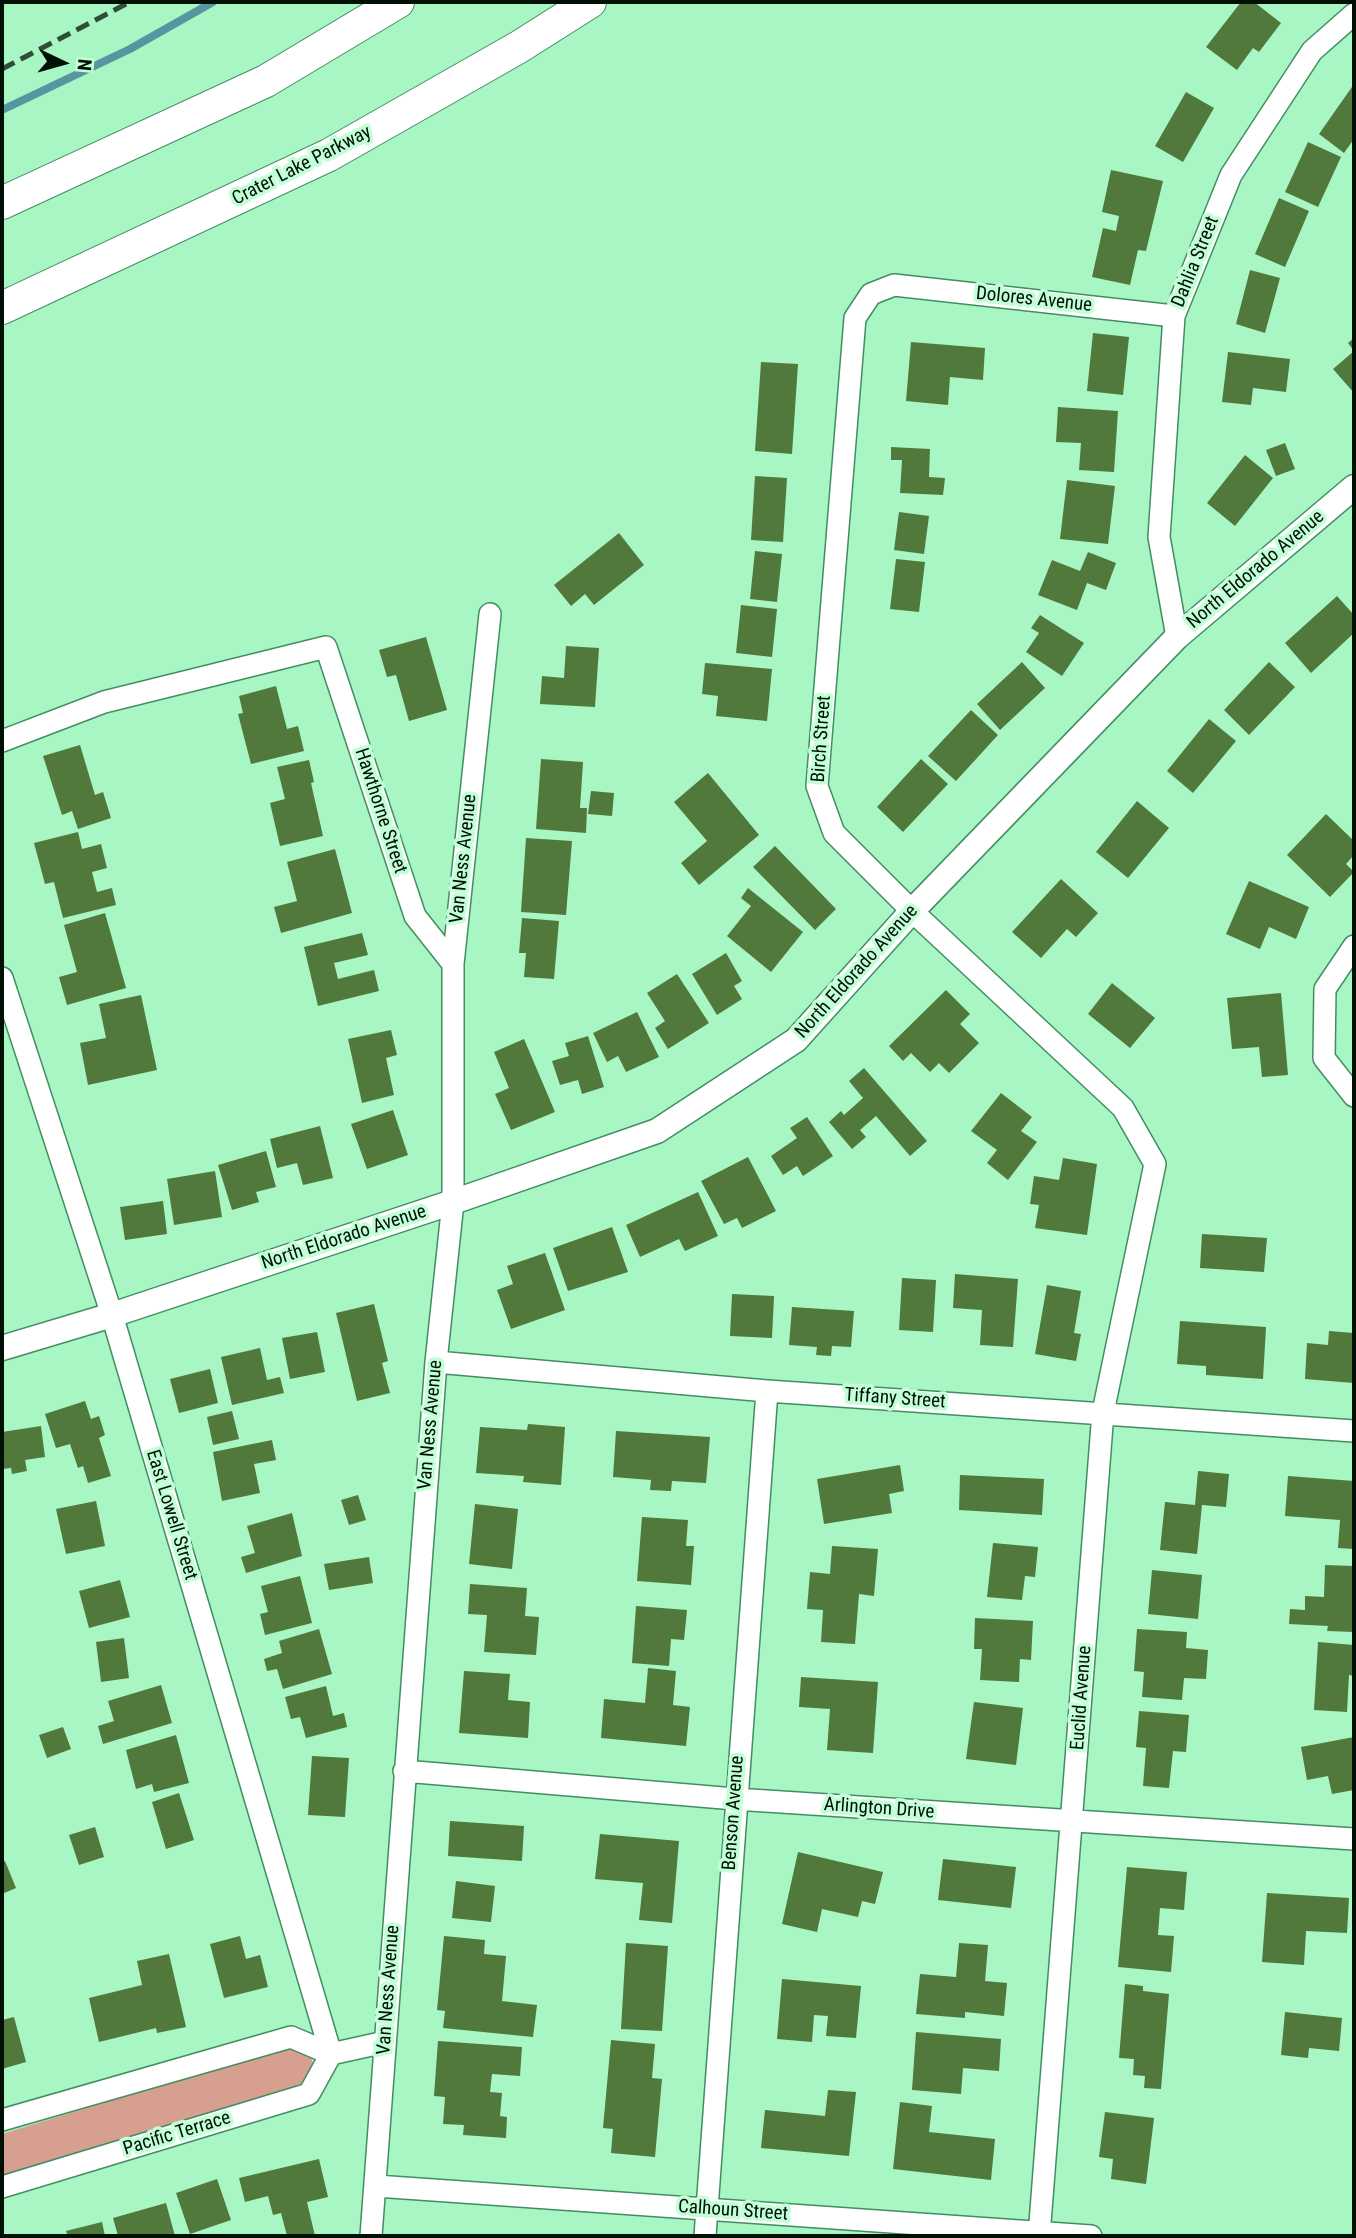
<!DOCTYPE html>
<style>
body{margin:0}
#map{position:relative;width:1356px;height:2238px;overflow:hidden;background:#a8f6c4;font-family:"Roboto Condensed",sans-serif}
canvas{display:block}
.frame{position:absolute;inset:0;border:4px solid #001005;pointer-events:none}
.north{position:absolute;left:28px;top:28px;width:70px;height:70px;-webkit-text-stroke:5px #c2ffd7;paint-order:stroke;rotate:95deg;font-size:19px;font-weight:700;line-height:28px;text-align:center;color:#001005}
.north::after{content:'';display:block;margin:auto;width:24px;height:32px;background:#001005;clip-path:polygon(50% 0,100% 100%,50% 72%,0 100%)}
</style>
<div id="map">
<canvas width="1356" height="2238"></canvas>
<div class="frame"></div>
<div class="north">N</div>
</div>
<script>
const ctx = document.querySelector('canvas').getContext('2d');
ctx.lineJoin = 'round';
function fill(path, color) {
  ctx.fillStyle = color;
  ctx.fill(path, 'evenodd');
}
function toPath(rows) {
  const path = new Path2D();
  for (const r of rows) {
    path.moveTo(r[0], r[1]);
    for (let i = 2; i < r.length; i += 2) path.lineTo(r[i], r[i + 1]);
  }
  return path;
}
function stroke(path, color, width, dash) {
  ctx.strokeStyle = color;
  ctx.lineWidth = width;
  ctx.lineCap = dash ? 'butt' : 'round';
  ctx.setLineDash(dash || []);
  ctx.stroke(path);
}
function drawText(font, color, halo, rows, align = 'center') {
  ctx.font = font + ' "Roboto Condensed",sans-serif';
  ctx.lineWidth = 7;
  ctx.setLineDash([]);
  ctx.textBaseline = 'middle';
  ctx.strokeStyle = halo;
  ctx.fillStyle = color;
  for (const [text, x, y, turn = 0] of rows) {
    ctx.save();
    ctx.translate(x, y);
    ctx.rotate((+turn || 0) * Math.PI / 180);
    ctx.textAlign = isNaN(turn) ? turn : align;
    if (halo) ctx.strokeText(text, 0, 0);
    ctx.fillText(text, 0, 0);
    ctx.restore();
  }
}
fill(toPath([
 [295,2044,310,2051,314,2070,307,2085,2,2179,2,2134]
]), '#d69f90');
stroke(toPath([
 [2,110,130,49,213,2]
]), '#5796a1', 8);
fill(toPath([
 [1241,2,1254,2,1281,23,1259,52,1253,48,1237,70,1206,47],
 [1354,84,1354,139,1344,153,1319,134],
 [1186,92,1214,108,1183,162,1155,146],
 [1308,142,1341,157,1318,207,1285,192],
 [1111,170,1163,181,1146,251,1138,250,1130,285,1092,277,1103,228,1116,231,1119,216,1102,212],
 [1279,198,1309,211,1285,267,1255,254],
 [1250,270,1280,278,1265,333,1236,324],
 [1093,333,1129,337,1123,395,1087,391],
 [1354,338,1354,393,1333,369,1354,351,1348,343],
 [911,342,985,348,983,380,950,377,948,405,906,401],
 [1228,352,1290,359,1286,392,1253,388,1251,405,1222,402],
 [761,362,798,364,792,454,755,451],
 [1058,407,1118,411,1114,472,1079,470,1081,443,1056,442],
 [1285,443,1295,469,1276,476,1266,450],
 [891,447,930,449,929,477,945,478,943,495,900,493,902,460,891,460],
 [1245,455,1273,478,1235,526,1207,503],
 [755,476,787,478,783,542,751,540],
 [1067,480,1115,486,1108,544,1060,539],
 [899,512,929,516,924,554,894,550],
 [619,533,644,565,594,605,585,594,571,606,554,585],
 [755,551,782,554,777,602,750,599],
 [1088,552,1116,563,1106,590,1087,583,1077,610,1038,595,1052,560,1080,571],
 [896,559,925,562,919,612,890,609],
 [1337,596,1354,615,1354,633,1311,673,1285,643],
 [741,605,777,609,772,657,736,653],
 [1040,615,1084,643,1062,676,1026,652,1039,633,1031,628],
 [426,637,447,710,409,721,396,675,387,677,379,650],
 [566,646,599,648,595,707,540,704,542,676,564,678],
 [1022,662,1045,688,1000,730,977,704],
 [1269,662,1295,687,1249,735,1224,710],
 [705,663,772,669,767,721,716,716,718,696,702,694],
 [276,686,287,729,298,726,304,751,251,764,238,714,243,713,239,696],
 [971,710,998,735,956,781,928,756],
 [1209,719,1236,741,1193,793,1167,771],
 [80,745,95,795,103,792,111,818,78,829,72,811,62,815,43,756],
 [541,759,583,762,580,808,587,808,586,833,536,829],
 [921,759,948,784,903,832,877,807],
 [309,760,314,782,311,783,323,836,280,846,270,803,285,799,277,767],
 [708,773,759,835,699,885,681,863,707,841,674,802],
 [591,791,614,793,612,816,588,814],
 [1137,801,1169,828,1128,878,1096,852],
 [1326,814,1354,841,1354,855,1346,864,1354,872,1330,897,1287,855],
 [78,832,82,849,101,844,107,868,92,872,97,892,112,888,116,905,63,918,54,882,45,884,34,843],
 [526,838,572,841,566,915,521,912],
 [775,846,836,909,815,930,753,867],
 [335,849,352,913,281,933,274,907,297,901,287,862],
 [1061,879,1098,913,1076,937,1067,929,1041,958,1012,932],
 [1249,881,1309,907,1296,939,1269,927,1260,949,1226,934],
 [748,888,803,932,771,972,727,936,751,906,741,898],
 [105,913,126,988,67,1005,59,977,77,972,64,925],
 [522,918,559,921,554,979,524,977,526,953,519,953],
 [362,933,368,955,334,963,338,979,374,970,379,991,318,1006,304,947],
 [726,953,742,981,734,986,742,999,717,1015,692,974],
 [677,974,709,1023,668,1049,655,1028,665,1021,647,993],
 [1112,983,1155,1018,1130,1048,1088,1014],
 [946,990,970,1014,960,1024,979,1043,949,1073,939,1063,930,1072,911,1053,903,1061,889,1046],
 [1281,993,1288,1075,1262,1077,1259,1047,1232,1049,1227,998],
 [141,995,157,1070,88,1085,80,1043,106,1038,99,1004],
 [637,1012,659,1057,626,1072,618,1056,607,1062,593,1033],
 [391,1030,397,1055,386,1058,394,1095,362,1103,348,1039],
 [588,1036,604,1087,582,1094,578,1080,560,1085,552,1061,569,1056,565,1043],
 [524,1039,555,1112,511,1130,495,1094,509,1088,494,1052],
 [864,1068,927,1141,910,1156,876,1116,860,1130,866,1137,852,1149,829,1122,841,1111,844,1115,863,1098,849,1081],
 [1001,1093,1032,1117,1021,1131,1037,1142,1008,1180,987,1163,997,1150,971,1131],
 [393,1110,408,1155,367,1169,351,1124],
 [807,1117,833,1156,803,1176,797,1166,783,1175,771,1156,797,1138,790,1128],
 [320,1126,333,1178,303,1185,297,1163,277,1168,270,1139],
 [266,1151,276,1187,256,1192,259,1202,232,1210,218,1165],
 [748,1157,776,1211,742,1228,737,1218,724,1224,701,1181],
 [1063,1158,1097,1164,1087,1235,1035,1228,1039,1205,1030,1204,1034,1176,1059,1180],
 [215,1171,222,1217,174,1225,167,1179],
 [698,1192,718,1236,685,1251,679,1239,640,1257,626,1225],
 [163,1201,167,1234,125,1240,120,1207],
 [612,1227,628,1272,568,1291,553,1248],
 [1202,1234,1267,1238,1264,1272,1200,1268],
 [545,1253,565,1310,511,1329,497,1290,513,1284,507,1266],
 [955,1274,1018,1279,1013,1347,980,1345,982,1310,953,1308],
 [902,1278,936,1280,933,1332,899,1330],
 [1047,1285,1081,1291,1074,1333,1081,1334,1076,1361,1035,1354],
 [732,1294,774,1296,772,1338,730,1336],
 [374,1304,388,1361,382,1363,390,1393,357,1401,336,1313],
 [792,1307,854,1311,851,1347,832,1346,831,1356,816,1355,817,1347,789,1345],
 [1180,1321,1266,1327,1263,1379,1206,1375,1206,1366,1177,1364],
 [1329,1331,1354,1333,1354,1383,1305,1379,1307,1343,1328,1345],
 [317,1332,325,1372,290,1379,282,1338],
 [260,1348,267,1380,280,1377,284,1393,232,1405,221,1357],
 [210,1369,218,1403,179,1413,170,1379],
 [85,1401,91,1419,99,1416,105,1435,99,1438,111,1476,88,1483,83,1466,78,1468,70,1444,56,1448,45,1414],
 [232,1411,239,1439,213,1445,207,1417],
 [528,1424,565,1427,561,1485,523,1482,524,1476,476,1473,480,1427,527,1430],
 [41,1426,45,1457,25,1460,27,1471,12,1474,11,1468,2,1469,2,1432],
 [616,1431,710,1437,706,1483,672,1481,671,1491,650,1490,651,1480,613,1477],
 [272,1440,276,1460,254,1464,260,1493,222,1501,213,1452],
 [900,1465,904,1491,889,1494,892,1513,824,1524,817,1479],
 [1198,1471,1229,1474,1226,1507,1202,1505,1197,1554,1160,1550,1165,1502,1195,1505],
 [960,1475,1044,1479,1042,1515,959,1510],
 [1288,1476,1354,1481,1354,1549,1338,1548,1340,1520,1285,1516],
 [358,1495,366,1520,349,1525,341,1500],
 [96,1501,105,1546,66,1554,56,1509],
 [475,1504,518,1509,512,1569,469,1564],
 [292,1513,302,1556,246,1573,241,1557,255,1553,247,1526],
 [642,1517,688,1520,686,1546,694,1546,691,1585,637,1581],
 [993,1543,1038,1547,1035,1577,1025,1576,1022,1600,987,1597],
 [832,1546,878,1549,874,1596,859,1594,855,1644,821,1642,823,1610,807,1609,810,1572,830,1574],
 [369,1557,373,1583,329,1590,324,1564],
 [1325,1565,1354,1566,1354,1632,1327,1631,1328,1626,1289,1624,1290,1609,1305,1610,1305,1596,1324,1597],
 [1152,1570,1202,1575,1198,1619,1148,1614],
 [300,1576,312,1623,265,1635,260,1614,268,1612,261,1586],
 [120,1580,130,1617,89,1628,79,1591],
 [470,1584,527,1588,525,1616,539,1617,536,1655,484,1652,487,1615,468,1614],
 [636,1606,687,1610,684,1640,671,1639,669,1666,632,1663],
 [975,1618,1033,1621,1031,1660,1020,1659,1019,1682,980,1680,982,1649,974,1649],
 [319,1629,332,1674,283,1689,277,1669,267,1671,264,1659,282,1653,279,1641],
 [1137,1629,1187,1632,1186,1648,1208,1650,1206,1679,1184,1678,1182,1700,1142,1697,1144,1672,1134,1671],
 [124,1638,129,1678,101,1682,96,1642],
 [1318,1642,1354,1645,1354,1676,1349,1675,1347,1712,1314,1710],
 [648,1668,676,1671,673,1705,690,1707,686,1746,601,1738,604,1699,645,1703],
 [464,1671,510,1674,508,1700,530,1702,528,1738,459,1733],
 [801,1677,878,1682,873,1753,827,1750,830,1709,799,1707],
 [161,1685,172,1723,103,1744,98,1726,114,1721,108,1701],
 [326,1686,333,1716,344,1713,347,1727,306,1738,300,1717,291,1719,285,1697],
 [974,1702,1023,1708,1016,1765,966,1759],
 [1139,1711,1189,1715,1186,1752,1173,1751,1169,1788,1143,1786,1146,1748,1136,1747],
 [63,1727,71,1749,47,1758,39,1735],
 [176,1735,189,1783,154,1792,152,1784,136,1789,126,1750],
 [1354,1737,1354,1790,1332,1794,1328,1776,1307,1780,1301,1747],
 [312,1756,349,1758,345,1817,308,1815],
 [179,1793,194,1840,166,1849,152,1802],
 [450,1821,524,1826,522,1861,448,1856],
 [95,1827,104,1857,79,1865,69,1835],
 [600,1834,679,1841,672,1923,639,1920,643,1883,595,1879],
 [798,1852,883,1872,875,1904,862,1901,858,1917,822,1909,817,1932,782,1924],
 [943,1859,1016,1867,1011,1908,938,1900],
 [5,1861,16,1888,2,1894,2,1862],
 [1127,1867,1187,1872,1184,1910,1160,1908,1158,1935,1174,1936,1171,1972,1118,1967],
 [456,1881,495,1886,491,1922,452,1918],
 [1267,1893,1349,1898,1347,1933,1306,1931,1304,1965,1262,1962],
 [240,1936,246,1959,260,1955,268,1987,224,1998,210,1944],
 [444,1936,485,1940,484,1954,506,1956,502,2001,537,2005,533,2037,443,2028,445,2011,437,2010],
 [626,1943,668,1946,662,2031,621,2029],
 [959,1943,988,1945,985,1981,1007,1983,1004,2016,965,2012,965,2018,916,2014,920,1974,956,1977],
 [169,1954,186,2027,157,2033,156,2028,99,2042,89,1998,142,1985,137,1961],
 [782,1979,861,1986,856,2038,826,2036,828,2016,814,2015,812,2042,777,2039],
 [1125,1984,1143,1986,1143,1991,1169,1994,1161,2089,1144,2088,1145,2076,1133,2075,1134,2059,1119,2058],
 [1285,2012,1342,2018,1339,2051,1309,2048,1308,2058,1281,2055],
 [14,2017,26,2062,2,2069,2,2020],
 [916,2032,1001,2039,999,2071,963,2068,961,2094,912,2090],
 [611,2040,655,2044,652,2078,662,2079,655,2157,611,2153,613,2129,603,2128],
 [438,2041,522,2047,520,2076,492,2074,490,2092,502,2093,500,2116,507,2117,506,2138,463,2135,464,2125,443,2124,445,2097,434,2096],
 [828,2090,856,2092,849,2156,761,2148,765,2110,825,2116],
 [900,2102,932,2106,929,2132,995,2139,991,2180,893,2169],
 [1105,2112,1154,2118,1146,2184,1111,2179,1113,2159,1099,2157],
 [319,2159,328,2197,307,2202,315,2236,287,2236,281,2213,273,2215,268,2196,245,2202,239,2178],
 [217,2179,231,2220,190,2234,176,2193],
 [166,2203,175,2236,118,2236,113,2218],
 [102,2222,105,2236,68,2236,66,2231]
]), '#50793b');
const minor = toPath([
 [1177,637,1159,537,1174,316,1231,175,1312,51,1354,14],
 [2,741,104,702,326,647,415,916,453,964],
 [1354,946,1325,989,1324,1058,1354,1096],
 [2,978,112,1315,331,2054],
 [436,1362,767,1391,1354,1431],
 [404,1771,735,1799,1354,1839],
 [2,2120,291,2037,331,2054,385,2042],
 [376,2186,1091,2236],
 [2,2187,309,2094,331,2054],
 [371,2236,436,1362,453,1202,453,964,490,614],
 [705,2236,767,1391],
 [1039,2236,1103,1412,1155,1164,1123,1108,912,911,834,833,817,786,855,318,871,294,894,285,1174,316]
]);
const tertiary = toPath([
 [2,1348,112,1315,453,1202,657,1131,796,1040,912,911,1177,637,1354,487]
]);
const primary = toPath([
 [2,203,266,81,398,2],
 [2,308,329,155,519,47,590,2]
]);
stroke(minor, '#428e62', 24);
stroke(tertiary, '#428e62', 27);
stroke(primary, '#428e62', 34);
stroke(minor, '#fff', 21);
stroke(tertiary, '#fff', 24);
stroke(primary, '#fff', 32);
stroke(toPath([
 [2,69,130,2]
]), '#2e4e39', 5, [14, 7]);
drawText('19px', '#001005', '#c2ffd7', [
 ["Crater Lake Parkway",302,166,-27],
 ["Dahlia Street",1196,262,-68],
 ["Dolores Avenue",1034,300,6],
 ["North Eldorado Avenue",1256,570,-40],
 ["Birch Street",822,739,-86],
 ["Hawthorne Street",380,811,72],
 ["Van Ness Avenue",464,859,-84],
 ["North Eldorado Avenue",857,972,-48],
 ["North Eldorado Avenue",344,1238,-18],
 ["Tiffany Street",895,1399,4],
 ["Van Ness Avenue",431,1425,-85],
 ["East Lowell Street",171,1515,73],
 ["Euclid Avenue",1082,1698,-86],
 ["Arlington Drive",879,1809,4],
 ["Benson Avenue",734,1813,-86],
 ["Van Ness Avenue",389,1990,-86],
 ["Pacific Terrace",177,2134,-17],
 ["Calhoun Street",733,2211,4]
]);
</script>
